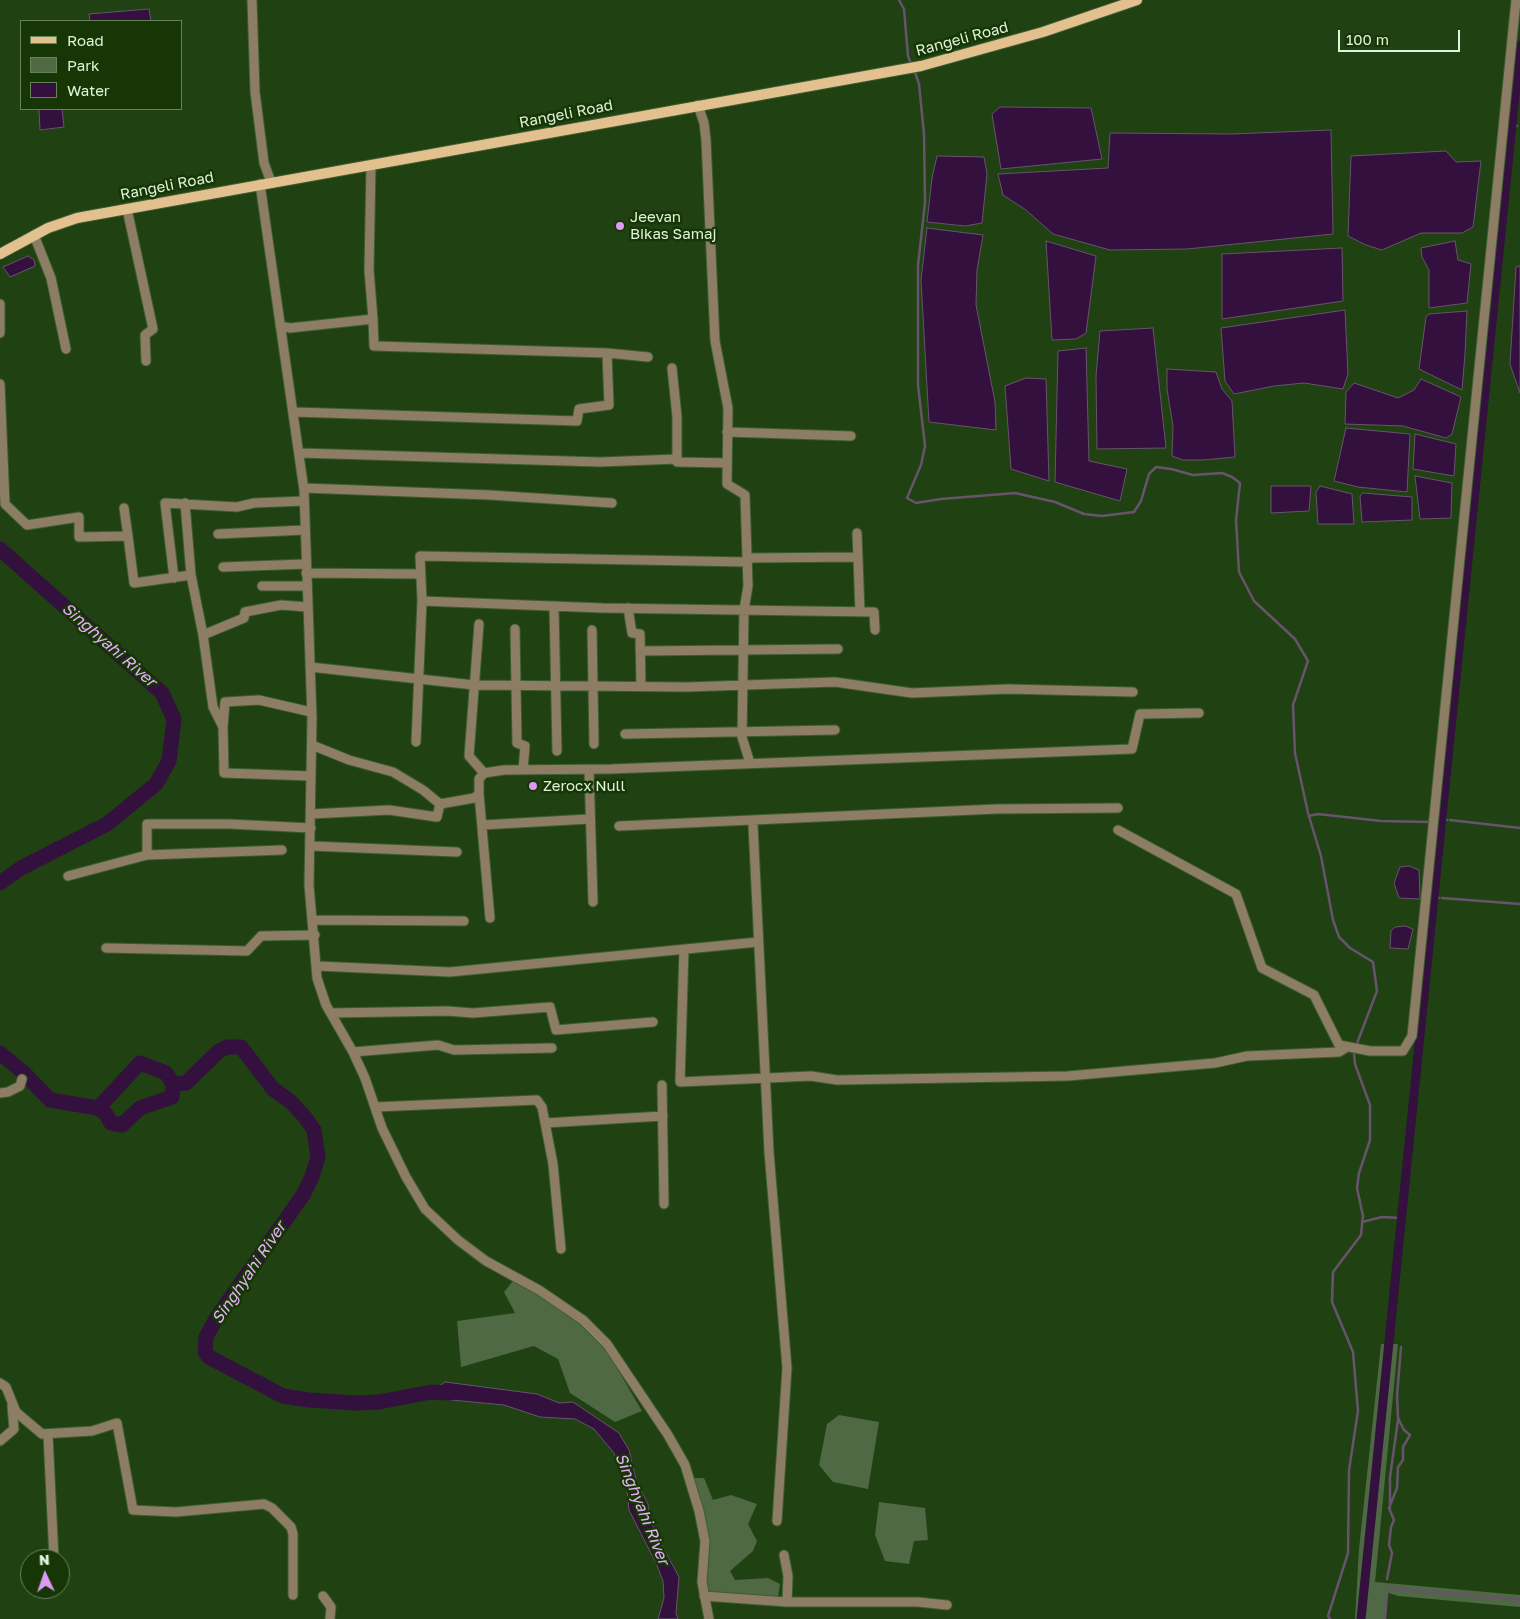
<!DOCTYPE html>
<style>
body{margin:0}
#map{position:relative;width:1520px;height:1619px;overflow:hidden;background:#204112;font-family:"Golos Text",sans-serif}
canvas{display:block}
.legend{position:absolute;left:20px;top:20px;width:162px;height:90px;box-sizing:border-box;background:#163606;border:1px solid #66825a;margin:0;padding:6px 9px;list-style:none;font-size:15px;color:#dff3d8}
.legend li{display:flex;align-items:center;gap:10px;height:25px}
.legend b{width:25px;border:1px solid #66825a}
.north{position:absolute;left:20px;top:1549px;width:50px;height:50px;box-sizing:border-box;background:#163606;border:1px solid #66825a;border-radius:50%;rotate:357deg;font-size:14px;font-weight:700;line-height:20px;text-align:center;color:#dff3d8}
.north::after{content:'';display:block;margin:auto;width:18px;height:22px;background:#dd99f3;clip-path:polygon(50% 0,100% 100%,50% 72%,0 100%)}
.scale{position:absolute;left:1338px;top:30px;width:122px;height:22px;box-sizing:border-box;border:2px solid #dff3d8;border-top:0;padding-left:6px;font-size:15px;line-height:18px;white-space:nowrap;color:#dff3d8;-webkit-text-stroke:4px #163606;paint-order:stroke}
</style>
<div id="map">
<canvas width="1520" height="1619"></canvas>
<ul class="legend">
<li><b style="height:6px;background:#e2c18f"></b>Road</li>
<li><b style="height:14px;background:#4e6944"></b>Park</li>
<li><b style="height:14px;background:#33103e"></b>Water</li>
</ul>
<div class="north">N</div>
<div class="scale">100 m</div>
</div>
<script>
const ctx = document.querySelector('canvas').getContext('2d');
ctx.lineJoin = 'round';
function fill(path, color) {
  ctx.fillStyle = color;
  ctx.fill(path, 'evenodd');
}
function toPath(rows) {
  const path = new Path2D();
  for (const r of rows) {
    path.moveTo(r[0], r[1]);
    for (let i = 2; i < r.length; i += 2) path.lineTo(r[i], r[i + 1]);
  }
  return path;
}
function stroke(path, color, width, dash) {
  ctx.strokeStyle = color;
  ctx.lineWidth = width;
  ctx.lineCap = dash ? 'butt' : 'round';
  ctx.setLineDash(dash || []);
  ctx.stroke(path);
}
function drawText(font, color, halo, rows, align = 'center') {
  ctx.font = font + ' "Golos Text",sans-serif';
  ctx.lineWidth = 5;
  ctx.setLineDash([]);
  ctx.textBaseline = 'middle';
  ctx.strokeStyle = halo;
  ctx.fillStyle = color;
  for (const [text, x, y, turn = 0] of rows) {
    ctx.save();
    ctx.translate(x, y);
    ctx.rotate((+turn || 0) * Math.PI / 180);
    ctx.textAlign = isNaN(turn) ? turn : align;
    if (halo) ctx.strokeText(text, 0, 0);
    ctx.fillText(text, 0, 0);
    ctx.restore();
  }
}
fill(toPath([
 [513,1281,542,1297,581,1324,606,1349,642,1411,615,1422,570,1393,558,1359,534,1346,461,1367,457,1321,515,1313,504,1292],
 [1381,1344,1398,1344,1375,1582,1520,1595,1520,1607,1398,1596,1389,1593,1387,1594,1385,1619,1355,1619,1359,1549],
 [839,1415,879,1422,868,1489,833,1482,819,1465,827,1424],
 [694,1478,704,1478,713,1500,731,1495,757,1504,748,1524,757,1541,753,1551,730,1571,735,1580,768,1578,780,1584,778,1597,708,1592,706,1582,709,1541],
 [879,1502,925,1508,928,1540,914,1541,909,1564,885,1561,875,1535]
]), '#4e6944');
const water = toPath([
 [149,9,151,21,90,21,89,14,149,9],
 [1000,107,1091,108,1102,159,1001,169,992,114,1000,107],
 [39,109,62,109,64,127,40,130,39,109],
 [1331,130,1333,234,1187,249,1110,250,1053,234,1026,210,1003,195,998,174,1108,168,1110,133,1232,134,1331,130],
 [1446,151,1456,162,1481,161,1473,227,1462,233,1421,233,1382,250,1366,245,1348,236,1351,156,1446,151],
 [937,156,984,157,987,174,982,223,965,226,927,222,932,178,937,156],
 [927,228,983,235,977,270,976,305,995,402,996,430,929,422,921,280,927,228],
 [1046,241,1096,256,1086,333,1076,339,1052,340,1046,241],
 [1455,241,1458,260,1471,264,1467,303,1429,308,1429,270,1422,257,1421,248,1455,241],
 [1342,248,1343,301,1222,319,1222,254,1342,248],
 [28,256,34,260,35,266,10,277,3,267,28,256],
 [1520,266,1520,393,1510,364,1516,267,1520,266],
 [1345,310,1348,374,1343,389,1304,383,1274,386,1234,394,1225,381,1221,328,1345,310],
 [1467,311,1465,354,1462,390,1419,369,1426,317,1429,314,1467,311],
 [1153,328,1166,448,1097,449,1096,376,1100,331,1153,328],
 [1086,348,1089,461,1127,469,1120,501,1055,482,1058,351,1086,348],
 [1167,369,1216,372,1222,389,1232,401,1235,457,1203,460,1183,460,1172,456,1173,426,1167,389,1167,369],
 [1026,378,1046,379,1049,481,1011,469,1005,386,1026,378],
 [1421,379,1461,397,1452,434,1446,438,1403,426,1345,424,1346,392,1354,383,1398,398,1414,390,1421,379],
 [1346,428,1410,434,1407,492,1358,487,1334,481,1346,428],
 [1415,434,1456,444,1454,476,1413,469,1415,434],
 [1415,476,1452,483,1451,518,1420,519,1415,476],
 [1271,486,1311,486,1309,511,1271,513,1271,486],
 [1320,486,1352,494,1354,524,1318,524,1316,492,1320,486],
 [1363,493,1412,497,1412,520,1362,522,1360,496,1363,493],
 [1409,866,1419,870,1420,899,1399,898,1394,883,1400,867,1409,866],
 [1405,926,1413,929,1408,949,1390,948,1391,931,1395,927,1405,926],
 [445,1382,537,1394,559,1403,573,1402,619,1433,629,1450,637,1483,648,1504,649,1517,657,1536,679,1577,676,1613,678,1619,658,1619,664,1598,663,1581,656,1563,629,1510,627,1490,614,1453,594,1429,575,1419,540,1417,504,1405,441,1399,431,1392,445,1382]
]);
fill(water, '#33103e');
stroke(water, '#67546c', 1);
stroke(toPath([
 [899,0,904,9,908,56,911,64],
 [914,69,919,84,924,134,925,203,918,265,918,385,925,446,921,465,907,498,916,503,941,499,1015,493,1055,502,1084,514,1102,516,1134,512,1141,501,1149,474,1156,467,1171,469,1193,475,1222,473,1232,477,1240,483,1236,520,1239,572,1254,601,1295,639,1308,661,1293,705,1295,753,1308,813,1321,856,1333,920,1339,937,1350,948,1373,962,1377,991,1356,1046],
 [1511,126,1517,126],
 [1309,816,1318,814,1381,821,1430,822],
 [1442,819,1447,820],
 [1450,820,1520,828],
 [1434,897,1439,898],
 [1442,898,1520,904],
 [1362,1222,1382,1217,1402,1218],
 [1390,1508,1390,1477,1398,1420],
 [1387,1579,1392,1553,1389,1545,1391,1527,1394,1520,1389,1508,1397,1488,1398,1467,1403,1460,1403,1447,1410,1435,1404,1430,1398,1418,1397,1396,1401,1347],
 [1387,1588,1520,1600],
 [1330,1619,1328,1616,1348,1553,1349,1470,1358,1411,1353,1352,1332,1302,1333,1272,1361,1235,1363,1216,1357,1188,1359,1173,1370,1140,1370,1105,1355,1064,1354,1053],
 [1385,1619,1387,1594]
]), '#67546c', 2.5);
stroke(toPath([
 [1361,1619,1520,45]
]), '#33103e', 9);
stroke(toPath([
 [0,549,162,693,174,719,169,761,156,784,107,824,21,868,0,883],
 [0,1053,23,1072,50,1100,98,1108,140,1063,166,1073,173,1084,186,1083,219,1051,227,1047,241,1047,273,1089,290,1101,304,1116,314,1130,318,1157,312,1177,303,1195,217,1317,206,1337,205,1352,209,1357,283,1396,309,1400,356,1403,379,1402,431,1392,450,1393],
 [98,1108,106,1114,111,1123,122,1125,140,1108,172,1097,173,1084]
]), '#33103e', 15);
const minor = toPath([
 [252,0,255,92,264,163,271,182],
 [698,105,704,123,706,140,715,341,728,408,727,484,745,495,748,586,744,610,742,737,750,763],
 [371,165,369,270,373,319],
 [260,184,304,490,312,718,309,885,317,978,326,1005,353,1052,365,1078,382,1128,406,1177,425,1209,458,1240,486,1261,539,1290,583,1320,607,1344,668,1435,685,1465,699,1511,705,1541,702,1582,709,1619],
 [127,209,153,329,145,335,146,361],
 [34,235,51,278,66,349],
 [0,304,0,333],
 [280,326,290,328,373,319,374,346,607,353,648,357],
 [672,368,677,417,677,462,727,463],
 [0,384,5,504,27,525,79,517,79,537,128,536,134,583,191,575,203,635,244,618,245,612,281,605,308,607],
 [294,412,577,421,579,409,609,405,607,353],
 [727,432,851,436],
 [300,453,600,462,677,459],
 [304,488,490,495,612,503],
 [185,503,191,575],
 [124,508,128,536],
 [857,533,860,612],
 [218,534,305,530],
 [747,558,858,557],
 [223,567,306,564],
 [306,573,420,574],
 [174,578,165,503,237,507,254,503,304,501],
 [262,586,307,586],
 [422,601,603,608,874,612,875,630],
 [554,606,557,751],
 [628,608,632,633,640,634,641,687],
 [479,624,469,756,484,773],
 [515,629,517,743,525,746,523,770],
 [592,630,594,744],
 [203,635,213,707,223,727,225,702,259,700,311,712],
 [640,651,838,649],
 [310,667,474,685,687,687,835,682,912,693,1008,689,1133,692],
 [223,727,224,773,311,776],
 [625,734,835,730],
 [416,742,422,601,420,556,748,562],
 [312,745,349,760,393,772,423,790,440,804,474,798,479,794,479,779,484,773,504,770,611,769,1132,749,1140,714,1199,713],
 [589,770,593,902],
 [479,794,490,918],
 [311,814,389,810,437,817,440,804],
 [482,825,589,819],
 [753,825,769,1152,787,1368,777,1521],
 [619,826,996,809,1118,808],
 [1118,830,1236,894,1262,968,1314,995,1339,1045,1370,1051,1403,1051,1412,1036,1516,0],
 [311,846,457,852],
 [147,855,147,824,229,824,311,828],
 [68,876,147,855,282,850],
 [314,920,464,921],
 [106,948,247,951,261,936,315,935],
 [684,949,680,1082,811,1076,837,1080,1068,1076,1215,1063,1247,1056,1339,1052,1347,1047],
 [317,966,450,972,758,942],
 [331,1013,447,1011,473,1013,550,1007,556,1030,653,1022],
 [353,1052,438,1045,454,1050,552,1048],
 [662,1085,664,1204],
 [0,1093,8,1092,20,1086,22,1079],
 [375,1107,537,1100,542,1107,553,1164,561,1249],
 [545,1123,663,1116],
 [0,1383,6,1387,16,1412,42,1434,92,1431,117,1423,133,1510,176,1512,264,1504,272,1508,291,1527,293,1534,293,1595],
 [48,1435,54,1559],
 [0,1441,14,1429,12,1406],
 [784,1555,788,1576,787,1602],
 [323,1596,331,1607,330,1619],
 [704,1596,787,1602,918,1602,947,1605]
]);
const major = toPath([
 [0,254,48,228,77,218,921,66,1043,32,1137,0]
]);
stroke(minor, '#3f5d32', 11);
stroke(major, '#3f5d32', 12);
stroke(minor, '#8d7d65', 9);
stroke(major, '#e2c18f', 10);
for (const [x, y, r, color] of [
 [620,226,5,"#dd99f3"],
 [533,786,5,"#dd99f3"]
]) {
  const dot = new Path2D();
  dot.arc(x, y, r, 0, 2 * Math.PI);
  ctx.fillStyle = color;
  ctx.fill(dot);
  stroke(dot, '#163606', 2);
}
drawText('15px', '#dff3d8', '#163606', [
 ["Rangeli Road",962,39,-15],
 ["Rangeli Road",566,114,-11],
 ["Rangeli Road",167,186,-11]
]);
drawText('15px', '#dff3d8', '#163606', [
 ["Jeevan",630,217],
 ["Bikas Samaj",630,234],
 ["Zerocx Null",543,786]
], 'left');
drawText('italic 16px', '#e9b0fb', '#163606', [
 ["Singhyahi River",109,645,41],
 ["Singhyahi River",249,1273,-56],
 ["Singhyahi River",642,1509,68]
]);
</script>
